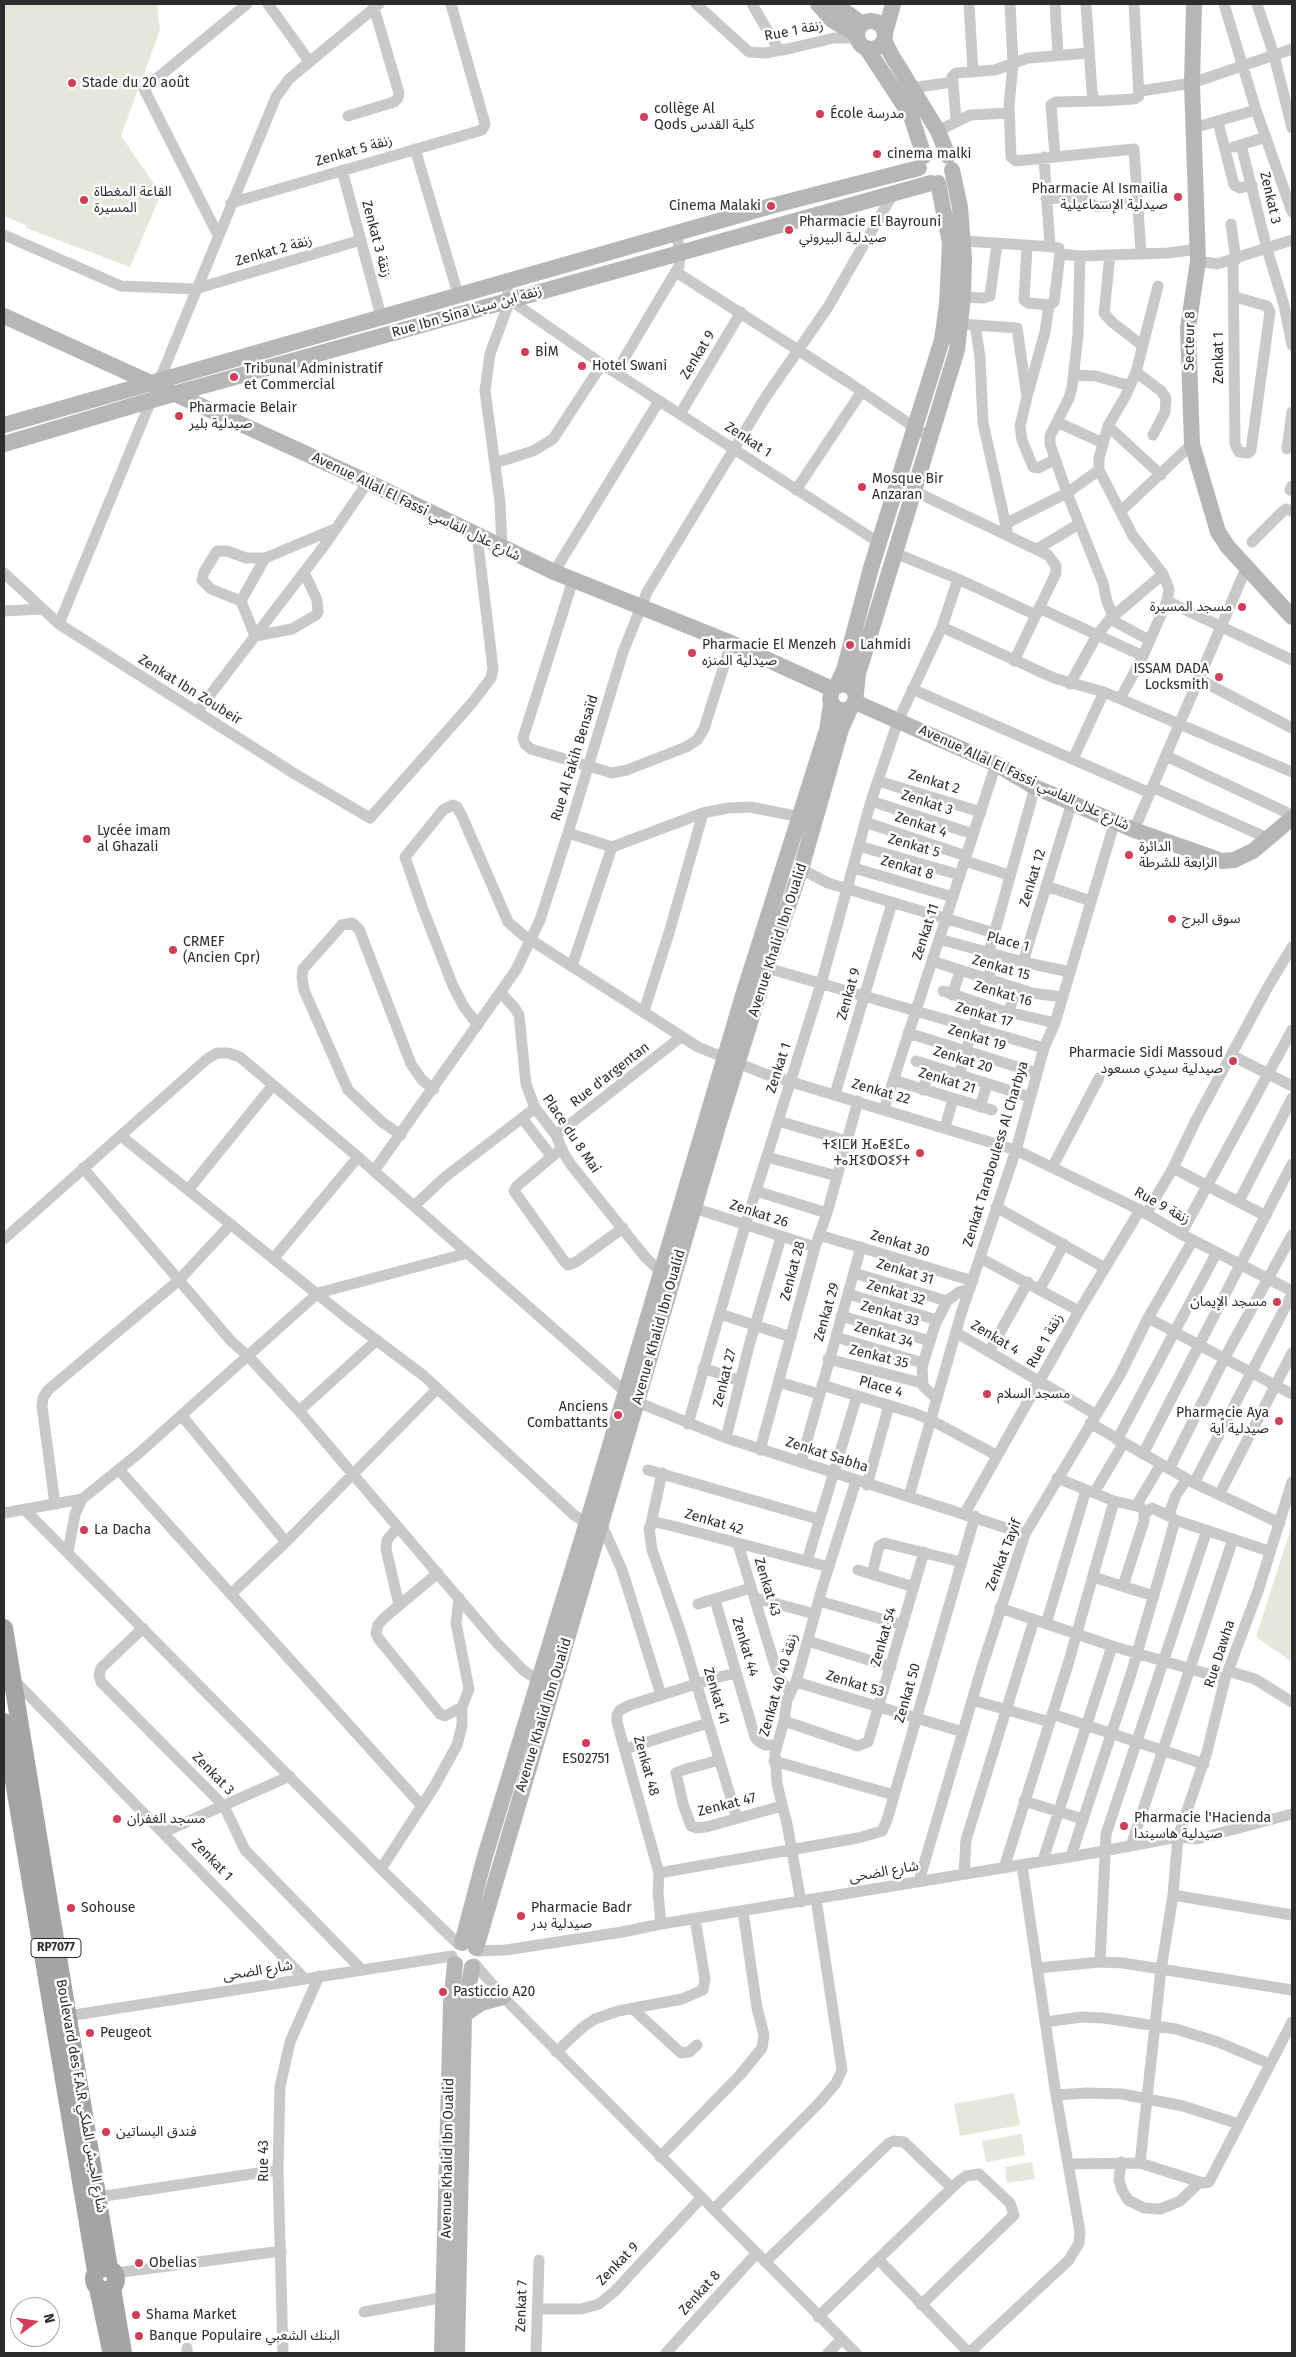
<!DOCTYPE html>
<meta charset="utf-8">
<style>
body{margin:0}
#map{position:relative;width:1296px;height:2357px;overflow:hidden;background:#fff;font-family:"Fira Sans",sans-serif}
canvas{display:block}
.frame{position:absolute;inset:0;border:5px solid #2c2c2c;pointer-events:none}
.north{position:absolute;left:10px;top:2297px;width:50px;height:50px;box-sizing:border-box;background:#fff;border:1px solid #ababab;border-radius:50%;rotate:76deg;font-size:14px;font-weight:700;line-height:20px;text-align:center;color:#2c2c2c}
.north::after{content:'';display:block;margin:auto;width:18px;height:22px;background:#d43d57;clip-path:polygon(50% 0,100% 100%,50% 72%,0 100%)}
</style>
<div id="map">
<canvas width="1296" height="2357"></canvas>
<div class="frame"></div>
<div class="north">N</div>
</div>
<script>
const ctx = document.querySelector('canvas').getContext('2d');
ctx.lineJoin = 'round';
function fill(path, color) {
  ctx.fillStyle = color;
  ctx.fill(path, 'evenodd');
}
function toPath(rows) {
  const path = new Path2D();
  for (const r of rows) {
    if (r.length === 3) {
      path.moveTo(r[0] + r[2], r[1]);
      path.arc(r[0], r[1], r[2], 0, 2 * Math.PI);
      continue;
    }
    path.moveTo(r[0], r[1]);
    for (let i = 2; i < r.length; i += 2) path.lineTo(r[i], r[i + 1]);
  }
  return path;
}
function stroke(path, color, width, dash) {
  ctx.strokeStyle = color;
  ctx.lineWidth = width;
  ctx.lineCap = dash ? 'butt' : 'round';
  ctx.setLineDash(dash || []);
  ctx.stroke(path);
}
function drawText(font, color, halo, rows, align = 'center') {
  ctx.font = font + ' "Fira Sans","Noto Sans Arabic","Noto Sans Tifinagh",sans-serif';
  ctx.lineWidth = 5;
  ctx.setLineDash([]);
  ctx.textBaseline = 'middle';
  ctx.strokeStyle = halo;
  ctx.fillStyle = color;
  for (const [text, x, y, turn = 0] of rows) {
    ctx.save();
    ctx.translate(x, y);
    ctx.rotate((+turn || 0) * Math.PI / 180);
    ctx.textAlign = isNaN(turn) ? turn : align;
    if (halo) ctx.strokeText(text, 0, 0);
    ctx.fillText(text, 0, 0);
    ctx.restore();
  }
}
fill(toPath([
 [4,4,157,4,160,30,121,136,161,194,130,267,26,228,26,225,4,216],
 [1292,1525,1292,1662,1256,1637],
 [1014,2093,1020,2125,960,2136,954,2104],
 [1022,2134,1025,2155,986,2162,982,2141],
 [1032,2162,1035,2179,1007,2183,1005,2167]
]), '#e3e8db');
stroke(toPath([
 [268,4,309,61],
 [696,4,749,52,765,53,792,48,834,38,857,38],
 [752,4,779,50],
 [969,4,973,72],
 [1010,4,1013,63,1009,106,1011,157,1016,161,1134,149,1141,253],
 [1055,4,1058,54],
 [1086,4,1092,92,1095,101,1102,101,1134,99,1139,96,1134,4],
 [1224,4,1256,110,1292,212],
 [1257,4,1274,55,1292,128],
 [953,82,956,120],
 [912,88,953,82,952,77,956,73,995,70,1028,58,1089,53],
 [1141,91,1192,83,1292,49],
 [348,116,394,102,398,98,399,93,374,8],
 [1218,122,1234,185,1240,188,1252,185],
 [1193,128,1256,110],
 [938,131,970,115,1009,113],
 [1241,145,1267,249,1284,305,1292,345],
 [1234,147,1266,137],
 [415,149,458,294],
 [1055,156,1051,105,1056,102,1095,101],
 [1044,157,1050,247],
 [342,170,381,316],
 [1046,199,1080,197,1097,207,1139,203],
 [231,203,482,130,485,124,451,4],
 [1231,224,1236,260],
 [4,235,121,286,195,289,361,240],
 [218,235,144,89,247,4],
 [964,241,1055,247,1059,248,1060,254,1080,256,1168,253,1198,249],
 [1027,246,1024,300,1028,303,1049,305],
 [1110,255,1104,313,1112,322,1143,346],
 [1080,256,1078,335,1072,388,1069,398,1050,436,1050,444,1067,493,1103,583,1107,602,1113,616],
 [1233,260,1235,444,1239,452,1248,453,1251,450,1270,312,1267,306,1235,297],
 [1198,261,1217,264,1292,240],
 [676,272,848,382,930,438],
 [963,297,983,298,990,296,997,244],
 [510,300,602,364,878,542],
 [961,324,1017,328,1027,397,1020,426,1022,440,1033,467,1038,468,1054,460],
 [975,325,980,357,983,423,1008,535],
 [616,372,679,266,680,252,676,233],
 [1136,372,1161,391,1166,398,1165,412,1153,435],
 [1074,375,1096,376,1130,386],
 [1028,393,1045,332,1049,305,1054,302,1060,254],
 [680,414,741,312],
 [1057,422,1103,443],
 [1108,426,1161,475],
 [1287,449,1292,412],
 [495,463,533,451,553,439,602,364],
 [796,490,862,391],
 [1290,490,1292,486],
 [914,491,1048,555,1056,566,1056,573,1014,661],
 [1121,511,1192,444],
 [1005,524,1067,493,1099,470],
 [1252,542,1283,511,1286,509,1292,511],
 [502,548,500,502,485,391,490,354,510,300,505,282],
 [1037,549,1079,524],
 [895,553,958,579,1036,615],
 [304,572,317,600,318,612,316,615,292,629,255,636,241,601,211,589,202,580,204,572,217,551,227,551,246,558,265,558,337,528],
 [554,572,659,401],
 [4,573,59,624,295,774,370,818,472,703,491,678,493,669,477,535],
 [573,580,523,738,525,744,531,749,612,773,627,770,686,747,697,740,704,729,731,643],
 [241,601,265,558],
 [1167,601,1292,660],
 [1039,608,1143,656],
 [4,611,42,609],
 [1110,619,1149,640],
 [59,624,276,97,289,79,379,4],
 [942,627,1054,678,1104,692,1292,772],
 [1200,680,1292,728],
 [1070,684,1097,635,1110,619,1163,574],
 [912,689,1150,793],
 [1120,699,1143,656,1167,601,1169,589,1163,574,1133,536,1099,470,1099,458,1108,426,1126,395,1136,372,1158,286],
 [197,712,324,546,368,482],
 [1166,756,1292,815],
 [1073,759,1104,692],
 [878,781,981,812],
 [1152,787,1270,839],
 [871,801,973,834],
 [865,822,966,856],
 [1134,830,1247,566],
 [568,833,612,847,703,813,728,808,750,807,801,817],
 [859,846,960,875],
 [965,861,1009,875],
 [854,868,953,897],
 [801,869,828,883,994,933],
 [1046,886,1091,901],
 [939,939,1023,962,1070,972],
 [989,952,1035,787],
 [932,961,1032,993,1062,997],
 [1023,962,1072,802],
 [572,966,612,847],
 [767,968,1044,1048],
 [988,980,994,954],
 [943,991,1000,1010,1055,1023],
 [501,993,514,1007,519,1015,526,1084,535,1108,556,1135,564,1154,572,1166,646,1258,661,1272],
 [952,995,960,972],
 [644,1011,669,933,703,813],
 [1009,1012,1016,988],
 [478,1025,464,1007,453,986,423,909,405,857,443,810,453,805,457,807,462,816,508,922,523,935,698,1047,765,1074,1016,1150,1140,1210,1181,1234,1292,1291],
 [908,1033,1037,1073],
 [1231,1055,1292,1086],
 [916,1061,1030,1097],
 [959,1075,980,1004],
 [893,1080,992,1110],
 [923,1090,931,1066],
 [835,1094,892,903],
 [980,1107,987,1084],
 [884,1109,996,764],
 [522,1118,552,1157],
 [778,1121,847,1141],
 [945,1127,953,1100],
 [401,1135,382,1122,348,1090,304,990,302,977,303,969,342,925,352,923,359,929,411,1064,422,1080,434,1089],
 [556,1135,681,1037],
 [121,1136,347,1318,424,1376,574,1515,593,1527],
 [561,1149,517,1186,514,1191,564,1261,568,1265,576,1262,623,1228],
 [767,1157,837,1176],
 [1053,1166,1099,1078],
 [83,1168,231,1341,248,1356,299,1411,496,1642,523,1670,539,1681],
 [1173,1168,1266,1216],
 [374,1171,516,970,540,920,568,833,623,652,647,592,765,398,828,307,894,192],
 [188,1190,273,1085],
 [756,1191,827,1213],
 [1239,1201,1292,1098],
 [414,1206,445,1177,535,1108],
 [996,1207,1105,1268],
 [694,1208,815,1247],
 [1146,1214,1173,1168,1196,1120,1269,985,1292,947],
 [1181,1234,1292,1030],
 [819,1235,973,1281],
 [4,1239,207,1059,217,1053,228,1053,240,1057,358,1157,637,1402,726,1438,1025,1534],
 [274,1258,358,1157],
 [980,1258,1079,1311],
 [854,1273,947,1301],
 [1040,1289,1064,1244],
 [848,1294,937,1320],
 [720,1314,791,1337],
 [841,1316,930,1341],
 [1148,1318,1292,1394],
 [957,1333,1095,1414],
 [836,1337,923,1363],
 [989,1352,1028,1282],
 [828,1359,922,1383],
 [703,1368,740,1381],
 [779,1382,819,1394],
 [822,1385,914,1413,931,1420,996,1455],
 [937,1399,923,1386,922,1367,935,1325,947,1301,959,1292,970,1289],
 [299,1411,377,1340],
 [182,1416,286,1542],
 [1090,1423,1194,1483,1280,1523],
 [688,1424,745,1226,821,984,871,801,898,721,942,627,958,579],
 [726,1438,749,1346,781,1237],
 [1117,1440,1217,1252],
 [760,1450,815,1247,827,1213,858,1101],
 [1143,1454,1292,1164],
 [801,1462,861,1247],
 [1169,1469,1224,1359,1292,1235],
 [119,1470,422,1806],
 [648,1470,818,1519],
 [1057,1478,1114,1501,1140,1507,1144,1510,1144,1521,1123,1586],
 [1194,1483,1292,1294],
 [867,1485,889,1405],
 [1094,1493,1123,1444],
 [1219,1495,1292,1353],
 [909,1496,961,1314,1016,1150,1044,1048,1055,1023,1115,821],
 [55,1504,42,1406,43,1398,48,1390,178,1281,231,1224],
 [1136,1506,1161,1464],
 [25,1510,381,1869,458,1944],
 [4,1513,82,1499,138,1454,318,1293,468,1253],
 [965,1513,1079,1311,1140,1210],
 [1145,1513,1152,1508,1169,1516],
 [1175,1520,1269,1551],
 [601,1523,622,1570,661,1695],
 [651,1524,662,1473],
 [398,1527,387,1540,386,1549,399,1605],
 [738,1544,776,1669,782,1682,790,1692],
 [68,1552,75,1514,82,1499],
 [807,1561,857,1396],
 [858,1570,914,1587],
 [438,1573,384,1618,378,1625,376,1633,378,1638,440,1714,445,1716,462,1707],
 [872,1574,879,1546,885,1543,961,1562],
 [1093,1577,1154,1596],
 [232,1593,286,1542,437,1389],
 [755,1598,815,1614],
 [715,1600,755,1737,758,1741,765,1745,777,1745],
 [819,1601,903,1625],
 [698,1604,751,1588],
 [1000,1608,1112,1646,1225,1679],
 [1046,1624,1086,1490],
 [143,1628,101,1668,99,1675,101,1682,224,1806,245,1850,362,1970],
 [808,1641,891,1667],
 [1228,1671,1255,1679,1292,1702],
 [14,1680,305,1979],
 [796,1682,963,1732],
 [972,1700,1050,1722],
 [1052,1714,1204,1764],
 [784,1721,858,1746,868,1742,924,1552],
 [625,1749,708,1723],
 [719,1760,683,1770,676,1773,683,1804,691,1826,697,1828,706,1827,782,1806],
 [774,1761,894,1795],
 [1024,1801,1083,1819],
 [737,1818,681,1633,652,1550,649,1528,655,1522,673,1526,829,1567],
 [164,1832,290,1776],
 [1131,1846,1233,1539],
 [1071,1856,1131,1674,1166,1553,1175,1520,1169,1514,1176,1495,1187,1479],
 [1043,1860,1112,1646],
 [1004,1868,1069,1661,1114,1501],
 [381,1869,434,1787,457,1745,462,1726,462,1707,469,1689,456,1623,459,1598],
 [659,1873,858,1838,882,1831,887,1820,975,1516],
 [964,1874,966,1840,1034,1620],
 [919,1881,981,1670,1025,1534,1120,1375,1148,1318,1193,1240],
 [1173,1895,1292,1915],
 [801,1902,787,1824,777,1784,775,1753,784,1721,787,1700,796,1682,823,1585,856,1481],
 [661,1924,658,1892,659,1873,617,1722,617,1715,620,1710,630,1705,715,1678,736,1673],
 [478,1951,506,1950,622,1932,661,1924,1093,1853,1178,1837,1197,1839,1292,1814],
 [1100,1962,1106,1834,1207,1530],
 [475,1964,503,1997,856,2353],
 [1038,1968,1100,1962,1123,1963,1292,1990],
 [633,2009,681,2053,689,2052,697,2045],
 [68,2016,452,1956],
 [1045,2022,1082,2017,1104,2018,1176,2029,1218,2042,1270,2064],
 [556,2052,583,2027,595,2019,618,2011,682,1999,703,1990,705,1979,695,1919],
 [1056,2095,1086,2093,1122,2094,1183,2106,1239,2124],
 [660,2157,740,2075,762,2048,764,2035,757,2008,743,1911],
 [1121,2162,1119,2180,1122,2190,1128,2200,1144,2208,1160,2209,1173,2204,1180,2201,1200,2182],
 [1140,2163,1161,1970,1173,1895,1178,1837,1207,1752,1225,1679,1258,1591,1292,1482],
 [1068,2164,1140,2163,1203,2183,1209,2182,1292,2022],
 [98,2197,278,2170],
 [714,2209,820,2102,836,2083,842,2070,816,1899],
 [878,2259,969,2353],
 [765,2262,889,2143,894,2141,904,2142,952,2188],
 [115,2273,281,2251],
 [537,2309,581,2309,599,2304,615,2291,701,2198],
 [364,2312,445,2297],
 [818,2317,958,2182,966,2176,979,2174,1010,2203,1014,2215,921,2305],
 [187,2348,187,2353],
 [283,2353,278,2170,280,2087,290,2042,319,1976],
 [536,2353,539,2260],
 [666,2353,756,2254],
 [828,2353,841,2340],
 [969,2353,1069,2260,1079,2243,1080,2232,1056,2095,1022,1865]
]), '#c9c9c9', 11);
stroke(toPath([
 [818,4,832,20,856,34],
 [835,4,862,24],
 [1194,4,1192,83,1198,261,1188,328,1192,444,1218,532,1228,547,1292,617],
 [871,35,14],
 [885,33,893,4],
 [884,40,892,56,938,131,948,156],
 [867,49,911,116,924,156],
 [4,316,368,482,554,572,731,643,832,689],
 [4,425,771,206,919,168],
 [4,444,145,402,931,183],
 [837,685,844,670,871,568,942,340,947,304,950,243,938,183],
 [856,693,850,686,841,684,832,689,830,700,834,707,842,711,850,709,855,702,858,674,957,350,963,297,964,258,960,207,952,170],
 [855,702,996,764,1035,787,1134,830,1222,861,1234,860,1253,851,1292,818],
 [462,1943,485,1856,592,1506,744,992,827,730,831,704],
 [476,1948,719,1123,767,968,801,869,841,729,850,709],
 [464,2015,481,2003,503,1997],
 [442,2353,451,2004,455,1964],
 [457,2353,464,2015,472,1967]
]), '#b6b6b6', 16);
stroke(toPath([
 [4,1628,109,2268],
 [4,1722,96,2271],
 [105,2279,11],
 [98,2288,111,2351],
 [112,2288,123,2353]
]), '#a4a4a4', 18);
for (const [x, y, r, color] of [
 [72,83,5,"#d43d57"],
 [820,114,5,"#d43d57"],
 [644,117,5,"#d43d57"],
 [877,154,5,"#d43d57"],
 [1178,197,5,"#d43d57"],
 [84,200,5,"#d43d57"],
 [771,206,5,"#d43d57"],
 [789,230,5,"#d43d57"],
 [525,352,5,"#d43d57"],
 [582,366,5,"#d43d57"],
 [234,377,5,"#d43d57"],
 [179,416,5,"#d43d57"],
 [862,487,5,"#d43d57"],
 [1242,607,5,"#d43d57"],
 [850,645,5,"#d43d57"],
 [692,653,5,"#d43d57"],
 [1219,677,5,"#d43d57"],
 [87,839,5,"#d43d57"],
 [1129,855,5,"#d43d57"],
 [1172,919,5,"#d43d57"],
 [173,950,5,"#d43d57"],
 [1233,1061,5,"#d43d57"],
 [920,1153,5,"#d43d57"],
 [1277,1302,5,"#d43d57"],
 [987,1394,5,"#d43d57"],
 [618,1415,5,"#d43d57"],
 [1279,1421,5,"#d43d57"],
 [84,1530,5,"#d43d57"],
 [586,1743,5,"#d43d57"],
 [117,1819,5,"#d43d57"],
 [1124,1826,5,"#d43d57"],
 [71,1908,5,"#d43d57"],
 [521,1916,5,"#d43d57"],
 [443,1992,5,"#d43d57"],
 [90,2033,5,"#d43d57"],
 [106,2132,5,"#d43d57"],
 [139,2263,5,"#d43d57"],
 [136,2315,5,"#d43d57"],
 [139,2336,5,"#d43d57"]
]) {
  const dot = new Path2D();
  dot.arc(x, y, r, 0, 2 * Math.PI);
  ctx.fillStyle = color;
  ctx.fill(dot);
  stroke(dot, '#fff', 2);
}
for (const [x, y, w] of [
 [56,1948,50]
]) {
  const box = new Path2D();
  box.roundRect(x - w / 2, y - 9.5, w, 19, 4);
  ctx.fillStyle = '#fff';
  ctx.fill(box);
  stroke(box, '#2c2c2c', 1);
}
drawText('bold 12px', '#2c2c2c', null, [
 ["RP7077",56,1948]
]);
drawText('14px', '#2c2c2c', '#fff', [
 ["Rue 1 زنقة",794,31,-11],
 ["Zenkat 5 زنقة",354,151,-16],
 ["Zenkat 3",1270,198,77],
 ["Zenkat 3 زنقة",376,239,75],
 ["Zenkat 2 زنقة",274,251,-16],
 ["Rue Ibn Sina زنقة ابن سينا",467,312,-16],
 ["Secteur 8",1190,341,-89],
 ["Zenkat 9",698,355,-59],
 ["Zenkat 1",1219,358,-90],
 ["Zenkat 1",748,440,33],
 ["Avenue Allal El Fassi شارع علال الفاسي",416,507,26],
 ["Zenkat Ibn Zoubeir",190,690,32],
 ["Rue Al Fakih Bensaïd",575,758,-73],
 ["Avenue Allal El Fassi شارع علال الفاسي",1024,778,25],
 ["Zenkat 2",934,782,17],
 ["Zenkat 3",927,803,18],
 ["Zenkat 4",921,825,18],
 ["Zenkat 5",914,846,16],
 ["Zenkat 8",907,868,16],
 ["Zenkat 12",1033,878,-73],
 ["Zenkat 11",926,932,-72],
 ["Avenue Khalid Ibn Oualid",778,940,-72],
 ["Place 1",1008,942,15],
 ["Zenkat 15",1001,968,16],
 ["Zenkat 9",849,994,-74],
 ["Zenkat 16",1003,994,16],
 ["Zenkat 17",984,1015,16],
 ["Zenkat 19",977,1038,17],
 ["Zenkat 20",963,1060,17],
 ["Zenkat 1",779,1068,-72],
 ["Rue d'argentan",610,1075,-38],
 ["Zenkat 21",947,1081,17],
 ["Zenkat 22",881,1092,16],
 ["Place du 8 Mai",571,1134,56],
 ["Zenkat Tarabouless Al Charbya",996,1154,-73],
 ["Rue 9 زنقة",1162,1206,29],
 ["Zenkat 26",759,1214,18],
 ["Zenkat 30",900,1244,17],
 ["Zenkat 28",793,1271,-75],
 ["Zenkat 31",905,1272,17],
 ["Zenkat 32",896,1293,16],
 ["Zenkat 29",827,1312,-74],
 ["Zenkat 33",890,1314,16],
 ["Avenue Khalid Ibn Oualid",659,1327,-74],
 ["Zenkat 34",884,1335,16],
 ["Zenkat 4",995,1338,31],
 ["Rue 1 زنقة",1045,1341,-61],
 ["Zenkat 35",879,1357,14],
 ["Zenkat 27",725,1378,-76],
 ["Place 4",881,1387,16],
 ["Zenkat Sabha",827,1455,18],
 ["Zenkat 42",714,1522,16],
 ["Zenkat Tayif",1004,1555,-69],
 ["Zenkat 43",767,1587,73],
 ["Zenkat 54",884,1637,-74],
 ["Zenkat 44",745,1647,73],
 ["Rue Dawha",1220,1654,-72],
 ["Zenkat 53",855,1684,17],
 ["Zenkat 40 زنقة 40",779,1685,-74],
 ["Zenkat 50",908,1693,-74],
 ["Zenkat 41",716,1696,73],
 ["Avenue Khalid Ibn Oualid",544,1715,-73],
 ["Zenkat 48",646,1766,74],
 ["Zenkat 3",213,1774,46],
 ["Zenkat 47",727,1805,-14],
 ["Zenkat 1",212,1860,46],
 ["شارع الضحى",884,1872,-10],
 ["شارع الضحى",258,1971,-9],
 ["Boulevard des F.A.R شارع الجيش الملكي",81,2096,80],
 ["Avenue Khalid Ibn Oualid",448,2158,-89],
 ["Rue 43",264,2161,-90],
 ["Zenkat 9",618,2264,-46],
 ["Zenkat 8",700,2293,-48],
 ["Zenkat 7",522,2306,-88]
]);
drawText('14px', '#2c2c2c', '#fff', [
 ["Stade du 20 août",82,83],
 ["collège Al",654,109],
 ["Qods كلية القدس",654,125],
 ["École مدرسة",830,114],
 ["cinema malki",887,154],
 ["Pharmacie Al Ismailia",1168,189,"right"],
 ["صيدلية الإسماعيلية",1168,205,"right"],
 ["القاعة المغطاة",94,192],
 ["المسيرة",94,208],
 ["Cinema Malaki",761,206,"right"],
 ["Pharmacie El Bayrouni",799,222],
 ["صيدلية البيروني",799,238],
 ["BİM",535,352],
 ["Hotel Swani",592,366],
 ["Tribunal Administratif",244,369],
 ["et Commercial",244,385],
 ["Pharmacie Belair",189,408],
 ["صيدلية بلير",189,424],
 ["Mosque Bir",872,479],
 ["Anzaran",872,495],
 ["مسجد المسيرة",1232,607,"right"],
 ["Pharmacie El Menzeh",702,645],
 ["صيدلية المنزه",702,661],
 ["Lahmidi",860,645],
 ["ISSAM DADA",1209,669,"right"],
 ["Locksmith",1209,685,"right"],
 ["Lycée imam",97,831],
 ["al Ghazali",97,847],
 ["الدائرة",1139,847],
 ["الرابعة للشرطة",1139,863],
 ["سوق البرج",1182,919],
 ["CRMEF",183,942],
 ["(Ancien Cpr)",183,958],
 ["Pharmacie Sidi Massoud",1223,1053,"right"],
 ["صيدلية سيدي مسعود",1223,1069,"right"],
 ["ⵜⵉⵏⵎⵍ ⴼⴰⵟⵉⵎⴰ",910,1145,"right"],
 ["ⵜⴰⴼⵉⵀⵔⵉⵢⵜ",910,1161,"right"],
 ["مسجد الإيمان",1267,1302,"right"],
 ["مسجد السلام",997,1394],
 ["Anciens",608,1407,"right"],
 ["Combattants",608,1423,"right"],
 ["Pharmacie Aya",1269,1413,"right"],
 ["صيدلية اًية",1269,1429,"right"],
 ["La Dacha",94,1530],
 ["ES02751",586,1759,"center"],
 ["Pharmacie l'Hacienda",1134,1818],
 ["صيدلية هاسيندا",1134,1834],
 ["مسجد الغفران",127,1819],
 ["Sohouse",81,1908],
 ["Pharmacie Badr",531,1908],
 ["صيدلية بدر",531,1924],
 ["Pasticcio A20",453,1992],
 ["Peugeot",100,2033],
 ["فندق البساتين",116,2132],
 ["Obelias",149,2263],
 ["Shama Market",146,2315],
 ["Banque Populaire البنك الشعبي",149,2336]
], 'left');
</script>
